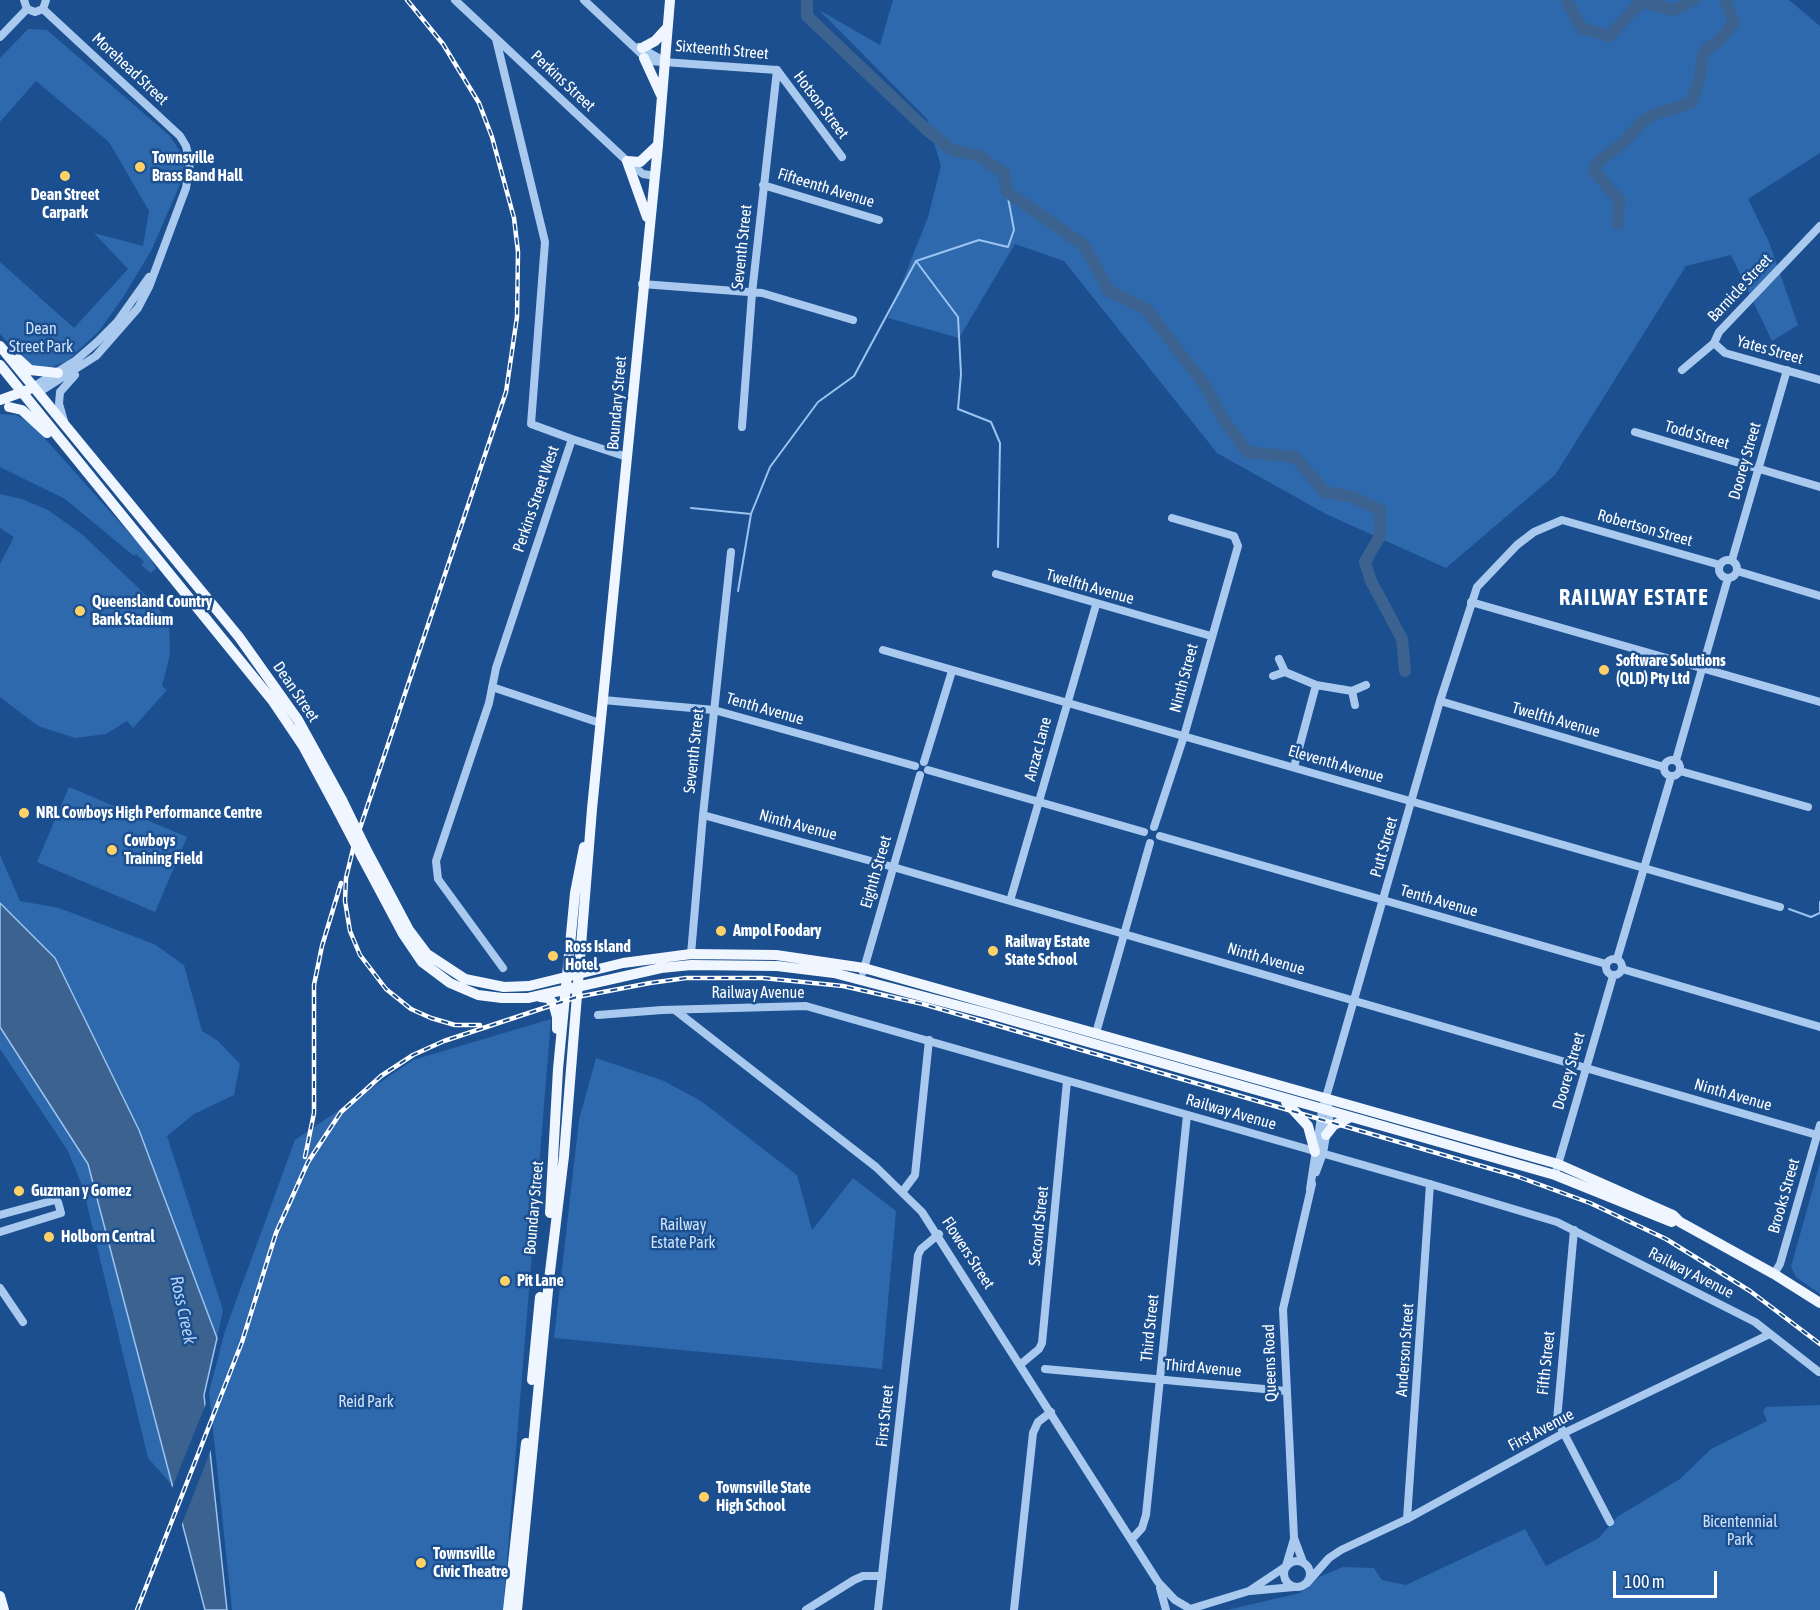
<!DOCTYPE html>
<style>
body{margin:0}
#map{position:relative;width:1820px;height:1610px;overflow:hidden;background:#1b4f8f;font-family:"Asap Condensed",sans-serif}
canvas{display:block}
.scale{position:absolute;left:1613px;top:1571px;width:104px;height:27px;box-sizing:border-box;border:3px solid #fff;border-top:0;padding-left:8px;font-size:18px;line-height:21px;white-space:nowrap;color:#fff;-webkit-text-stroke:4px #1b4f8f;paint-order:stroke}
</style>
<div id="map">
<canvas width="1820" height="1610"></canvas>
<div class="scale">100 m</div>
</div>
<script>
const ctx = document.querySelector('canvas').getContext('2d');
ctx.lineJoin = 'round';
function fill(path, color) {
  ctx.fillStyle = color;
  ctx.fill(path, 'evenodd');
}
function toPath(rows) {
  const path = new Path2D();
  for (const r of rows) {
    if (r.length === 3) {
      path.moveTo(r[0] + r[2], r[1]);
      path.arc(r[0], r[1], r[2], 0, 2 * Math.PI);
      continue;
    }
    path.moveTo(r[0], r[1]);
    for (let i = 2; i < r.length; i += 2) path.lineTo(r[i], r[i + 1]);
  }
  return path;
}
function stroke(path, color, width, dash) {
  ctx.strokeStyle = color;
  ctx.lineWidth = width;
  ctx.lineCap = dash ? 'butt' : 'round';
  ctx.setLineDash(dash || []);
  ctx.stroke(path);
}
function drawText(font, color, halo, rows, align = 'center') {
  ctx.font = font + ' "Asap Condensed",sans-serif';
  ctx.lineWidth = 5;
  ctx.setLineDash([]);
  ctx.textBaseline = 'middle';
  ctx.strokeStyle = halo;
  ctx.fillStyle = color;
  for (const [text, x, y, turn = 0] of rows) {
    ctx.save();
    ctx.translate(x, y);
    ctx.rotate((+turn || 0) * Math.PI / 180);
    ctx.textAlign = isNaN(turn) ? turn : align;
    if (halo) ctx.strokeText(text, 0, 0);
    ctx.fillText(text, 0, 0);
    ctx.restore();
  }
}
fill(toPath([
 [893,0,1789,0,1820,26,1820,153,1748,199,1769,242,1798,325,1772,341,1731,255,1686,266,1555,475,1446,568,1326,514,1217,453,1064,261,1015,244,959,338,888,318,928,217,941,166,927,119,819,10,880,45],
 [28,29,47,30,170,136,185,159,181,182,151,251,122,299,99,331,67,361,47,369,31,366,22,359,0,334,0,262,74,328,128,269,94,233,143,246,149,211,109,142,36,81,0,122,0,58],
 [0,414,16,415,32,424,146,552,156,568,151,573,141,565,144,562,136,554,134,556,65,499,0,467],
 [0,494,22,499,48,510,83,535,152,601,169,622,170,654,162,686,167,690,133,728,127,721,106,734,75,738,38,726,0,697,0,564,14,537,0,528],
 [69,787,187,837,155,912,37,862],
 [0,855,20,901,59,908,154,944,184,965,202,1031,218,1041,240,1064,234,1095,194,1114,167,1136,223,1310,217,1338,139,1130,55,958,0,903],
 [551,1019,503,1610,232,1610,209,1392,225,1331,295,1140,413,1060],
 [0,1027,88,1164,172,1485,148,1458,83,1188,68,1151,0,1049],
 [596,1058,664,1081,701,1101,797,1175,812,1230,853,1178,896,1211,882,1369,554,1338,579,1120],
 [1820,1163,1820,1294,1796,1277,1791,1267],
 [1820,1405,1820,1610,1227,1610,1300,1593,1319,1577,1343,1567,1374,1568,1382,1580,1406,1585,1525,1529,1546,1566,1599,1538,1617,1517,1680,1479,1711,1449,1767,1421,1763,1412,1766,1407]
]), '#2e69ad');
const water = toPath([
 [0,903,55,958,139,1130,217,1338,204,1395,227,1610,205,1610,88,1164,0,1027,0,903]
]);
fill(water, '#3c6290');
stroke(water, '#9cc4f0', 1.5);
fill(toPath([
 [207,1401,212,1447,180,1529,170,1493]
]), '#1b4f8f');
stroke(toPath([
 [916,261,958,317,961,374,958,409,991,422,1000,443,998,547],
 [691,508,751,514],
 [738,591,751,514,770,467,818,402,854,376,916,261,979,240,1008,247,1014,230,1007,192],
 [1820,902,1820,911],
 [1789,909,1811,917,1820,913]
]), '#9cc4f0', 2);
stroke(toPath([
 [807,0,807,16,927,130,952,150,979,156,1004,173,1007,192,1084,245,1109,291,1146,309,1204,384,1222,417,1247,452,1295,457,1325,492,1353,497,1380,510,1380,536,1365,562,1371,581,1402,639,1405,671],
 [1566,0,1582,28,1609,36,1641,2,1674,10,1693,0],
 [1618,224,1619,200,1594,171,1598,162,1624,142,1642,122,1655,114,1691,103,1701,74,1701,61,1706,49,1720,40,1734,22,1725,0]
]), '#3c6290', 12);
stroke(toPath([
 [24,0,27,9,35,12,43,9,46,0],
 [455,0,627,161,643,174,655,176],
 [584,0,649,61,777,70],
 [0,37,27,9],
 [496,39,545,242,531,424,572,439,496,668,489,703,436,861,438,879,503,968],
 [639,47,664,61],
 [777,70,842,157],
 [763,185,879,220],
 [642,284,762,293,853,320],
 [1714,343,1725,353,1820,380],
 [1682,370,1714,343,1719,332,1820,226],
 [33,387,75,361,97,342,117,322,149,277],
 [38,393,96,356,138,308,149,287,186,188,190,163,186,146,180,136,43,9],
 [64,421,59,404,60,392,75,375],
 [742,427,752,293,777,70],
 [1635,432,1820,487],
 [572,439,627,457],
 [1728,569,9],
 [1732,560,1787,370],
 [1737,571,1820,596],
 [996,574,1211,636],
 [1471,602,1820,702],
 [883,650,1780,907],
 [1279,659,1285,672],
 [1273,676,1285,672,1316,685,1352,691,1355,705],
 [492,687,600,723],
 [1352,691,1366,685],
 [603,700,714,710,915,766],
 [1440,701,1664,767],
 [1672,768,8],
 [1676,760,1728,578],
 [924,762,952,671],
 [1294,767,1316,685],
 [928,770,1144,832],
 [1680,771,1808,807],
 [703,815,893,867,1820,1136],
 [1154,827,1184,736,1238,546,1234,536,1172,518],
 [1160,836,1606,964],
 [1010,901,1096,605],
 [691,954,703,815,731,552],
 [1614,967,8],
 [1617,959,1671,777],
 [1622,969,1820,1027],
 [863,972,920,775],
 [675,1010,876,1167,922,1212,1158,1582,1175,1600,1187,1607],
 [598,1015,662,1010,806,1006,1430,1184,1557,1222,1755,1322,1819,1372],
 [1096,1033,1150,843],
 [1316,1172,1323,1153,1330,1113,1328,1106],
 [1555,1175,1613,976],
 [1310,1189,1322,1111,1440,701,1477,587,1517,545,1534,532,1562,520,1720,565],
 [903,1191,915,1175,929,1040],
 [0,1215,55,1200,58,1202,61,1213,0,1232],
 [1574,1230,1557,1420,1610,1522],
 [1774,1274,1780,1264,1820,1125],
 [0,1288,23,1322],
 [1021,1364,1039,1349,1042,1343,1067,1081],
 [1045,1369,1286,1391],
 [1407,1519,1430,1184],
 [1132,1539,1142,1528,1146,1515,1187,1115],
 [1297,1574,13],
 [1303,1562,1294,1538,1283,1309,1312,1184],
 [1286,1566,1294,1539],
 [1307,1583,1329,1558,1341,1550,1407,1519,1562,1434,1770,1334],
 [1160,1588,1166,1610],
 [1250,1591,1294,1587],
 [1190,1609,1249,1591,1285,1567],
 [806,1610,854,1580,863,1576,882,1576],
 [878,1610,918,1255,921,1249,939,1234],
 [1014,1610,1033,1433,1038,1422,1051,1412]
]), '#a9c9ee', 8);
stroke(toPath([
 [642,48,655,41,667,28],
 [644,58,661,95],
 [647,217,627,161,640,162,658,145],
 [0,346,239,637,298,720,342,800],
 [18,359,30,370,58,373],
 [0,365,272,700,303,746,338,811],
 [0,400,28,390],
 [9,407,22,410,47,433],
 [365,847,409,930,427,954,465,979,504,987,529,986,623,963,691,954,776,955,864,968,1558,1164,1673,1215,1680,1222,1774,1274,1820,1303],
 [362,857,403,934,422,962,450,983,478,995,502,998,528,998,661,968,691,965,777,966,834,973,986,1013,1555,1175,1672,1222],
 [540,997,548,998,553,1003,557,1017,557,1029],
 [1286,1102,1308,1126,1315,1152],
 [1326,1135,1334,1125,1349,1118],
 [550,1213,558,1069,575,893,584,847],
 [532,1380,540,1297],
 [0,1596,4,1610],
 [508,1610,526,1443],
 [517,1610,549,1280,564,1156,592,809,658,145,670,0]
]), '#f0f6ff', 10);
const rail = toPath([
 [407,0,443,44,479,103,492,137,514,218,518,252,517,317,506,392,353,849,346,878,345,901,350,931,360,955,386,989,411,1009,431,1018,455,1025,480,1025],
 [305,1157,314,1113,314,985,322,946,341,883],
 [137,1610,242,1342,276,1233,308,1162,341,1112,381,1076,413,1055,444,1041,577,997,650,983,686,978,763,978,843,986,923,1004,1516,1176,1590,1203,1666,1239,1750,1291,1820,1344]
]);
stroke(rail, '#fff', 4.5);
stroke(rail, '#1b4f8f', 2, [7]);
stroke(toPath([
 [342,800,365,847],
 [338,811,362,857]
]), '#f0f6ff', 10);
for (const [x, y, r, color] of [
 [140,167,6,"#ffd166"],
 [65,176,6,"#ffd166"],
 [80,611,6,"#ffd166"],
 [1604,670,6,"#ffd166"],
 [24,813,6,"#ffd166"],
 [112,850,6,"#ffd166"],
 [721,931,6,"#ffd166"],
 [993,951,6,"#ffd166"],
 [553,956,6,"#ffd166"],
 [19,1191,6,"#ffd166"],
 [49,1237,6,"#ffd166"],
 [505,1281,6,"#ffd166"],
 [704,1497,6,"#ffd166"],
 [421,1563,6,"#ffd166"]
]) {
  const dot = new Path2D();
  dot.arc(x, y, r, 0, 2 * Math.PI);
  ctx.fillStyle = color;
  ctx.fill(dot);
  stroke(dot, '#1b4f8f', 2);
}
drawText('16px', '#fff', '#1b4f8f', [
 ["Sixteenth Street",722,50,5],
 ["Morehead Street",130,69,43],
 ["Perkins Street",563,81,43],
 ["Hotson Street",821,105,53],
 ["Fifteenth Avenue",826,188,17],
 ["Seventh Street",742,247,-84],
 ["Barnicle Street",1740,288,-47],
 ["Yates Street",1770,350,16],
 ["Boundary Street",617,403,-85],
 ["Todd Street",1697,435,16],
 ["Doorey Street",1745,461,-74],
 ["Perkins Street West",536,499,-71],
 ["Robertson Street",1645,528,16],
 ["Twelfth Avenue",1090,587,16],
 ["Ninth Street",1184,678,-75],
 ["Dean Street",296,692,56],
 ["Tenth Avenue",765,709,16],
 ["Twelfth Avenue",1556,720,16],
 ["Anzac Lane",1038,749,-75],
 ["Seventh Street",694,751,-84],
 ["Eleventh Avenue",1336,764,16],
 ["Ninth Avenue",798,825,15],
 ["Putt Street",1384,847,-74],
 ["Eighth Street",876,872,-74],
 ["Tenth Avenue",1439,901,16],
 ["Ninth Avenue",1266,959,16],
 ["Railway Avenue",758,993],
 ["Doorey Street",1569,1071,-74],
 ["Ninth Avenue",1733,1095,16],
 ["Railway Avenue",1231,1112,16],
 ["Brooks Street",1784,1196,-74],
 ["Boundary Street",534,1208,-85],
 ["Second Street",1039,1226,-84],
 ["Flowers Street",968,1253,57],
 ["Railway Avenue",1691,1273,27],
 ["Third Street",1150,1328,-84],
 ["Anderson Street",1405,1350,-86],
 ["Queens Road",1270,1363,-92],
 ["Fifth Street",1546,1363,-84],
 ["Third Avenue",1203,1368,5],
 ["First Street",885,1416,-84],
 ["First Avenue",1541,1430,-28]
]);
drawText('bold 16px', '#fff', '#1b4f8f', [
 ["Townsville",152,158],
 ["Brass Band Hall",152,176],
 ["Dean Street",65,195,"center"],
 ["Carpark",65,213,"center"],
 ["Queensland Country",92,602],
 ["Bank Stadium",92,620],
 ["Software Solutions",1616,661],
 ["(QLD) Pty Ltd",1616,679],
 ["NRL Cowboys High Performance Centre",36,813],
 ["Cowboys",124,841],
 ["Training Field",124,859],
 ["Ampol Foodary",733,931],
 ["Railway Estate",1005,942],
 ["State School",1005,960],
 ["Ross Island",565,947],
 ["Hotel",565,965],
 ["Guzman y Gomez",31,1191],
 ["Holborn Central",61,1237],
 ["Pit Lane",517,1281],
 ["Townsville State",716,1488],
 ["High School",716,1506],
 ["Townsville",433,1554],
 ["Civic Theatre",433,1572]
], 'left');
drawText('16px', '#cfe3fa', '#1b4f8f', [
 ["Dean",41,329],
 ["Street Park",41,347],
 ["Railway",683,1225],
 ["Estate Park",683,1243],
 ["Reid Park",366,1402],
 ["Bicentennial",1740,1522],
 ["Park",1740,1540]
]);
drawText('italic 18px', '#b5d3f5', '#1b4f8f', [
 ["Ross Creek",183,1310,78]
]);
ctx.letterSpacing = '1.5px';
drawText('bold 22px', '#fff', '#1b4f8f', [
 ["RAILWAY ESTATE",1634,598]
]);
ctx.letterSpacing = '0px';
</script>
